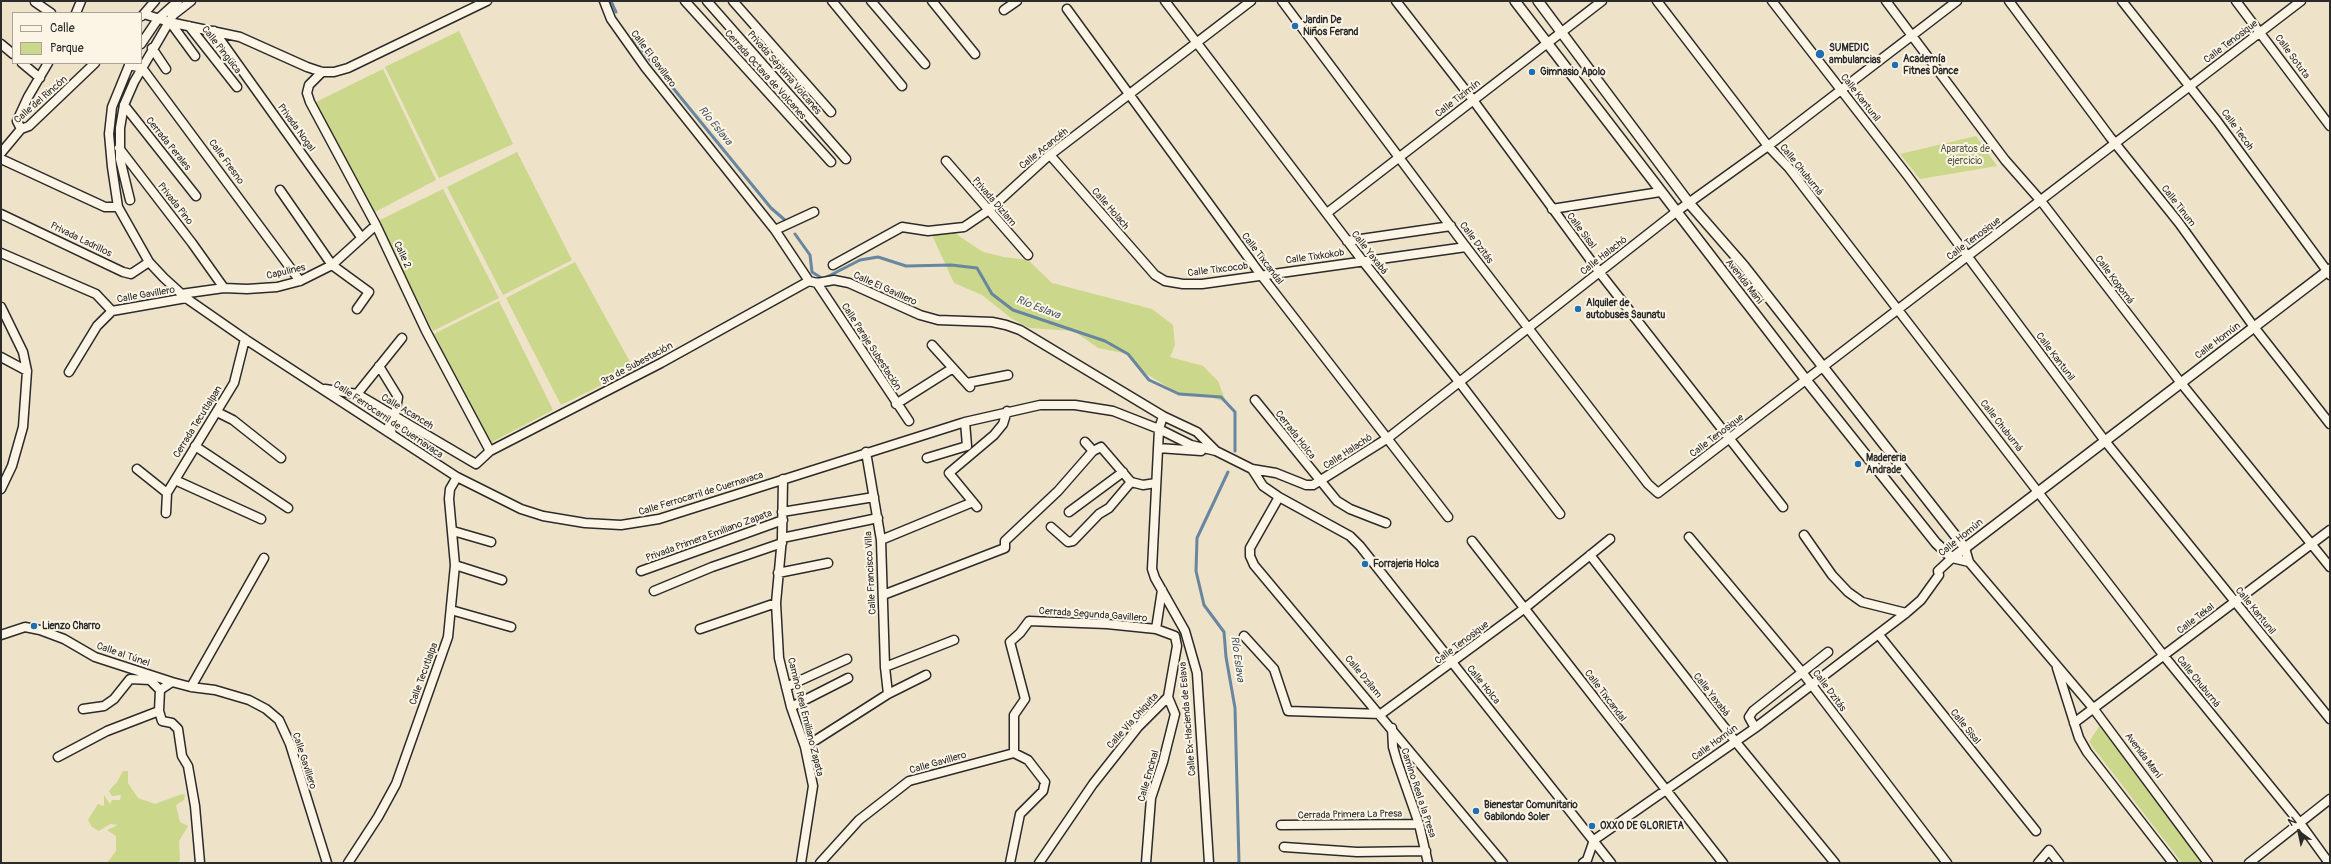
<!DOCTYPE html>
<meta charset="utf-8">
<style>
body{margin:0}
#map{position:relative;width:2331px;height:864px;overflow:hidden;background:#eee2c8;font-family:Pangolin,sans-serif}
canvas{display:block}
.frame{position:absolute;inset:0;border:2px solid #2b2b2b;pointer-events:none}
.legend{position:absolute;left:12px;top:12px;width:130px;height:52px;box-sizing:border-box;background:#fcf5e5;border:1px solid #a8a49b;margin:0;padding:5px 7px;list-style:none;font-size:12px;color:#2b2b2b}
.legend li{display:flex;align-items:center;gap:8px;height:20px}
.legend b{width:20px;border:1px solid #a8a49b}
.north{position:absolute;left:2279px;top:812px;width:40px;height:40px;-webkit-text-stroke:3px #fcf5e5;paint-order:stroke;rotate:327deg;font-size:11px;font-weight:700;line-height:16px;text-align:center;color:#2b2b2b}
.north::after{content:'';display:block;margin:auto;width:14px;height:18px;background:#2b2b2b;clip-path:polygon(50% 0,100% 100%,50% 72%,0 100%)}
</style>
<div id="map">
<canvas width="2331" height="864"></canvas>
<div class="frame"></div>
<ul class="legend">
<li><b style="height:5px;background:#fcf5e5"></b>Calle</li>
<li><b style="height:11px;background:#cbd78a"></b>Parque</li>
</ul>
<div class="north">N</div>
</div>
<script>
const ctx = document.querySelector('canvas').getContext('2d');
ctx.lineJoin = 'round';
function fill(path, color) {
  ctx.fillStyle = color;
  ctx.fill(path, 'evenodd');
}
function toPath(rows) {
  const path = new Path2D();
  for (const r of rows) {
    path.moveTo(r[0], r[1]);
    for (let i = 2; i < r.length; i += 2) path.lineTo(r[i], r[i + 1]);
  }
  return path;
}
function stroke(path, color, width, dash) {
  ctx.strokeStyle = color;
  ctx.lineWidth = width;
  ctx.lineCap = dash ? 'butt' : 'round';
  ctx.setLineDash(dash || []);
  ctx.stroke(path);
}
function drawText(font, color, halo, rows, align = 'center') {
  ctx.font = font + ' Pangolin,sans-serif';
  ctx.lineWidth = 4;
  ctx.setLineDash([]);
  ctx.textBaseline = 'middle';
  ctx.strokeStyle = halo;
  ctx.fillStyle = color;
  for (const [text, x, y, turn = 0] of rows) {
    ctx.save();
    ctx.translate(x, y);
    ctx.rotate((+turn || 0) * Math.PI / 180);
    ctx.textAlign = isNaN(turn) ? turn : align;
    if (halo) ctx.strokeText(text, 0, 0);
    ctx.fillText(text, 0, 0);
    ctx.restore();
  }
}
fill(toPath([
 [459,31,513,144,439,178,385,67],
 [383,69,436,180,373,213,316,102],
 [1976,136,1997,166,1920,179,1900,154],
 [517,152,572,260,503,295,447,187],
 [443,189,499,298,433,331,378,221],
 [953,230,959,236,983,252,1004,257,1028,260,1052,283,1152,309,1173,325,1175,345,1170,357,1203,366,1218,381,1226,402,1207,396,1179,394,1142,371,1128,354,1098,348,1074,331,1029,328,1011,318,982,295,954,283,932,235],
 [575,262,634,369,561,405,506,298],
 [499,301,553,410,488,444,430,336],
 [2100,725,2152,794,2201,863,2182,863,2089,742],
 [123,771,128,771,128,783,138,798,155,804,182,794,185,795,184,800,176,805,180,822,188,826,179,841,180,860,178,863,107,863,116,851,116,836,107,830,118,825,110,824,99,831,92,827,88,820,98,804,104,806,104,795,110,804,112,800,120,800,121,795,112,796,109,791,117,782]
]), '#cbd78a');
stroke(toPath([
 [611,1,616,12],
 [633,39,771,208,786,221],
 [795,234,810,255,812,272,823,279,860,260,878,257,906,266,951,265,977,268,992,294,1013,310,1105,341,1128,354,1149,380,1179,394,1221,397,1235,412,1235,451],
 [1228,472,1197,538,1196,571,1204,605,1224,632,1226,657,1235,708,1239,863]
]), '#6886a0', 3);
const minor = toPath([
 [604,1,611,19,645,67,775,230,809,281,817,283,834,280,849,283,920,315,938,320,992,322,1006,325,1020,330,1163,416,1197,432,1215,450],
 [685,1,831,162],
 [707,1,846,159],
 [733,1,831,112],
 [832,1,902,86],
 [871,1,925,64],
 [932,1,975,54],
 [1165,1,1362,260,1460,383,1560,514],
 [1282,1,1466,247,1648,484,1658,493,2301,1],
 [1396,1,1473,100,1600,273,1783,507],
 [1657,1,1768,146,1789,168,2164,656,2300,823,2329,863],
 [1772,1,1907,175,2105,441,2330,719],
 [1886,1,2005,160,2041,201,2181,383,2330,567],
 [2009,1,2110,137,2179,223,2254,327,2330,424],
 [2122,1,2217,121,2330,275],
 [2236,1,2330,126],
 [35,2,51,13],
 [1067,9,1261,275,1448,517],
 [1004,10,1017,1],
 [76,13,81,1],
 [144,14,169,22,240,37,307,67,322,72,334,72,348,68,487,1],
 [142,16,155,1],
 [170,22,195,56],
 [189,26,237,87],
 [214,31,361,237],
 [1,44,13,54],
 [141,44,158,19,178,1],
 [152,48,166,69],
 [22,63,40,78],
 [130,63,112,107,109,134,112,167,118,207,149,262,164,278,186,298,245,339,457,477,521,509,543,516,585,523,621,525,659,519,965,422,1040,405,1075,405,1113,411,1159,429,1191,445,1216,451,1252,469,1276,473,1306,485,1313,485,1388,438,1676,212,1768,146,1957,1],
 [129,65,142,68,300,281],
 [322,72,309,85,307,93,310,102,376,225,426,331,490,451],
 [124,105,196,196],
 [21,129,17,121,28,97,48,63],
 [119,148,192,243,224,288],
 [1,153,21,129,29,126,95,63],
 [1050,155,1155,275,1165,281,1183,284,1202,284,1466,247],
 [1,159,105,207,118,207],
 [946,161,1028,255],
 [280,190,332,265,369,292,357,309],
 [130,200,120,159,120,128,124,105,134,82,169,22,173,15,191,1],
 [1552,209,1660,192],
 [1327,213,1602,1],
 [1,214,123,272,131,274,149,262],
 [775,230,814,212],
 [1347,241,1451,226],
 [1,253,96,294,112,311],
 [833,265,902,227,928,231,964,227,989,210,1046,158,1251,1],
 [817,283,909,421],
 [181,294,224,288,247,289,277,287,300,281,332,265,376,225],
 [1,307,23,352,27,371,23,427,12,466,1,489],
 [932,345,970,387],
 [1,357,27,371],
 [379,366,398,397,395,415,389,426,392,434],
 [69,372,97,326,112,311,186,298],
 [967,383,1008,375],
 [325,389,357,394,476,464,490,451,661,363,809,281],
 [357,394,402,338],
 [1255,400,1337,501,1350,509,1386,523],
 [896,404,953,368],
 [217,412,233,420,281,458],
 [1163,416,1159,429,1152,569,1155,578,1185,631,1197,673,1209,863],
 [1085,442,1093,451],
 [195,446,288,508],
 [1158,448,1201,451],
 [866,452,881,540,885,667,888,694],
 [927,458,967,446,965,422],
 [137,469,167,493],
 [1252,469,1263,486,1279,497,1350,536,1360,546,1611,863],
 [783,479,782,538,776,603,779,658,791,707,805,747,813,786,801,863],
 [175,480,261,519],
 [1279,497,1250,548,1250,556,1254,565,1503,863],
 [977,507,949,473,994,435,1003,424,1007,411],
 [782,512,874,497],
 [1069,512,1123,472],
 [166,513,167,493,234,383,245,339],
 [1051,527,1068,542,1073,541,1099,514,1109,508,1131,482],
 [453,531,491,542],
 [1804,535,1832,575,1848,592,1862,602,1906,613],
 [1689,537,1802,672,1947,863],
 [782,538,878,518],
 [881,540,973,502],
 [1472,541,1723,863],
 [1965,548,1969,562,2093,708,2208,863],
 [1590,555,1735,741,1835,863],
 [455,565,502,580],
 [641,571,783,520],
 [778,573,828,563],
 [654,591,712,567,782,543],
 [883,595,1005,548,1005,541,1058,491,1093,451,1101,447,1131,482,1143,485,1156,483],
 [451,610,511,627],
 [700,629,776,603],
 [1156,629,1162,590],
 [1,635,25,627,40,630,64,639,95,657,172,682],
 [1879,635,2036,831],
 [1244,636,1274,669,1288,711,1381,714,1525,608,1610,539],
 [885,667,954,640],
 [2057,668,2079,738,2087,752,2173,863],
 [191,687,264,558],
 [786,687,847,659],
 [160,690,172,682,191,687,215,690,249,700,266,709,279,720,290,744,327,863],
 [160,690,159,711,162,721,172,723,178,729,182,756,188,766,195,806,200,863],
 [791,707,848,678],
 [83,709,104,706,114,699,130,679,150,680,160,690],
 [2074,723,2330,530],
 [1392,728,1393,747,1397,761,1419,824,1428,863],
 [1755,728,1749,717,1753,711,1828,652],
 [805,747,888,694,926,675],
 [1014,753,1014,715,1025,699,1010,642,1020,633,1029,621,1107,624,1156,629,1175,636,1177,646,1168,697,1138,727,1093,784,1039,863],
 [58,757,107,731,159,711],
 [1281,825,1419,824],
 [1284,847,1357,852,1426,851],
 [348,863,378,817,396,784,448,637,455,565,449,499,450,489,457,477],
 [820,863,859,820,909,781,1014,753,1028,760,1045,782,1043,791,1020,814,1010,863],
 [1146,863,1151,798,1163,762,1175,714,1168,697],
 [1583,863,1587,860,1594,840,1755,728,1906,613,1921,600,1939,575,1938,571,1952,558,1969,562],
 [2038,863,2049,850,2059,863],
 [2249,863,2330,799]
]);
const tertiary = toPath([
 [1515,1,1806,380,1936,543,1952,558,2330,269],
 [1538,1,1689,203,1744,266,1965,548]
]);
stroke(minor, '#2b2b2b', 11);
stroke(tertiary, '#2b2b2b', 12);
stroke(minor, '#fcf5e5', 8);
stroke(tertiary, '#fcf5e5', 9);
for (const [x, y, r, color] of [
 [1295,26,4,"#1f6fb2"],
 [1820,54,5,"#1f6fb2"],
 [1895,65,4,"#1f6fb2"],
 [1532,72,4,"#1f6fb2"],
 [1578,309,4,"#1f6fb2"],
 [1858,464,4,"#1f6fb2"],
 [1365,564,4,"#1f6fb2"],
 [34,626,4,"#1f6fb2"],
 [1476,811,4,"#1f6fb2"],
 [1592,826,4,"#1f6fb2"]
]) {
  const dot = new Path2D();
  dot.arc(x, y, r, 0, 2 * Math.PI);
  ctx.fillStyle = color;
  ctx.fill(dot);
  stroke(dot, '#fcf5e5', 1.5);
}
drawText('bold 10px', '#2b2b2b', '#fcf5e5', [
 ["Jardin De",1303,20],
 ["Niños Ferand",1303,32],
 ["SUMEDIC",1829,48],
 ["ambulancias",1829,60],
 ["Academía",1903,59],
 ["Fitnes Dance",1903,71],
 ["Gimnasio Apolo",1540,72],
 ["Alquiler de",1586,303],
 ["autobuses Saunatu",1586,315],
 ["Madereria",1866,458],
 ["Andrade",1866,470],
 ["Forrajeria Holca",1373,564],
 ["Lienzo Charro",42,626],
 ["Bienestar Comunitario",1484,805],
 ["Gabilondo Soler",1484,817],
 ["OXXO DE GLORIETA",1600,826]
], 'left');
drawText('10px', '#2b2b2b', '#fcf5e5', [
 ["Calle Tenosique",2231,42,-37],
 ["Calle Pingüica",221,50,52],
 ["Calle Sotuta",2292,57,54],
 ["Calle El Gavillero",653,59,53],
 ["Privada Séptima Volcanes",784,73,49],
 ["Cerrada Octava de Volcanes",765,75,48],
 ["Calle Kantunil",1860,98,52],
 ["Calle Tizimín",1458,99,-38],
 ["Calle del Rincón",41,100,-41],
 ["Privada Nogal",296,128,54],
 ["Calle Tecoh",2237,130,54],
 ["Cerrada Perales",168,144,51],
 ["Calle Acancéh",1044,149,-39],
 ["Calle Fresno",226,162,54],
 ["Calle Chuburná",1801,170,51],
 ["Privada Dizlam",994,202,49],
 ["Privada Pino",175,204,52],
 ["Calle Tinum",2178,206,52],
 ["Calle Holach",1110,209,49],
 ["Calle Sisal",1581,231,53],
 ["Calle Tenosique",1974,239,-37],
 ["Privada Ladrillos",81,240,26],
 ["Calle Dzitás",1476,243,53],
 ["Calle Yaxabá",1369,253,52],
 ["Calle 2",402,255,65],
 ["Calle Halachó",1604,256,-38],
 ["Calle Tixkokob",1315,257,-8],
 ["Calle Tixcandal",1262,259,53],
 ["Calle Tixcocob",1218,270,-7],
 ["Capulines",286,272,-13],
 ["Calle Kopomá",2114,280,53],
 ["Avenida Maní",1744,282,52],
 ["Calle El Gavillero",885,289,24],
 ["Calle Gavillero",146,295,-10],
 ["Calle Homún",2218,341,-37],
 ["Calle Paraje Subestación",871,347,57],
 ["Calle Kantunil",2055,357,53],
 ["3ra de Subestación",637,364,-28],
 ["Calle Acanceh",407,412,31],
 ["Calle Ferrocarril de Cuernavaca",388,420,34],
 ["Cerrada Tecutlalpan",198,422,-58],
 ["Calle Chuburná",2001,426,52],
 ["Cerrada Holca",1295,435,52],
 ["Calle Tenosique",1717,436,-37],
 ["Calle Halachó",1348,452,-33],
 ["Calle Ferrocarril de Cuernavaca",701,494,-17],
 ["Privada Primera Emiliano Zapata",709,536,-20],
 ["Calle Homún",1961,538,-39],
 ["Calle Francisco Villa",871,573,-93],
 ["Calle Kantunil",2255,611,51],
 ["Cerrada Segunda Gavillero",1093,615,4],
 ["Calle Tekal",2196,619,-37],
 ["Calle Tenosique",1462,643,-37],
 ["Calle al Túnel",123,655,19],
 ["Calle Tecutlalpa",424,674,-70],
 ["Calle Dzilam",1363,677,50],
 ["Calle Chuburná",2198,682,51],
 ["Calle Holca",1483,685,51],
 ["Calle Dzitás",1829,691,53],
 ["Calle Yaxabá",1711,695,52],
 ["Calle Tixcandal",1605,696,53],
 ["Camino Real Emiliano Zapata",805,717,76],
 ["Calle Ex-Hacienda de Eslava",1188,719,-95],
 ["Calle Vía Chiquita",1133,721,-48],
 ["Calle Sisal",1965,727,51],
 ["Calle Homún",1715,743,-36],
 ["Avenida Maní",2143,756,53],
 ["Calle Gavillero",304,761,72],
 ["Calle Gavillero",938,763,-16],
 ["Calle Encinal",1149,776,-74],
 ["Camino Real a la Presa",1418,793,72],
 ["Cerrada Primera La Presa",1350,815,-1]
]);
drawText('10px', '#535643', '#fcf5e5', [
 ["Aparatos de",1965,149],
 ["ejercicio",1965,161]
]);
drawText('italic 11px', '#4a5966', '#fcf5e5', [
 ["Río Eslava",715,126,51],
 ["Río Eslava",1038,308,21],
 ["Río Eslava",1237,659,82]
]);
</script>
